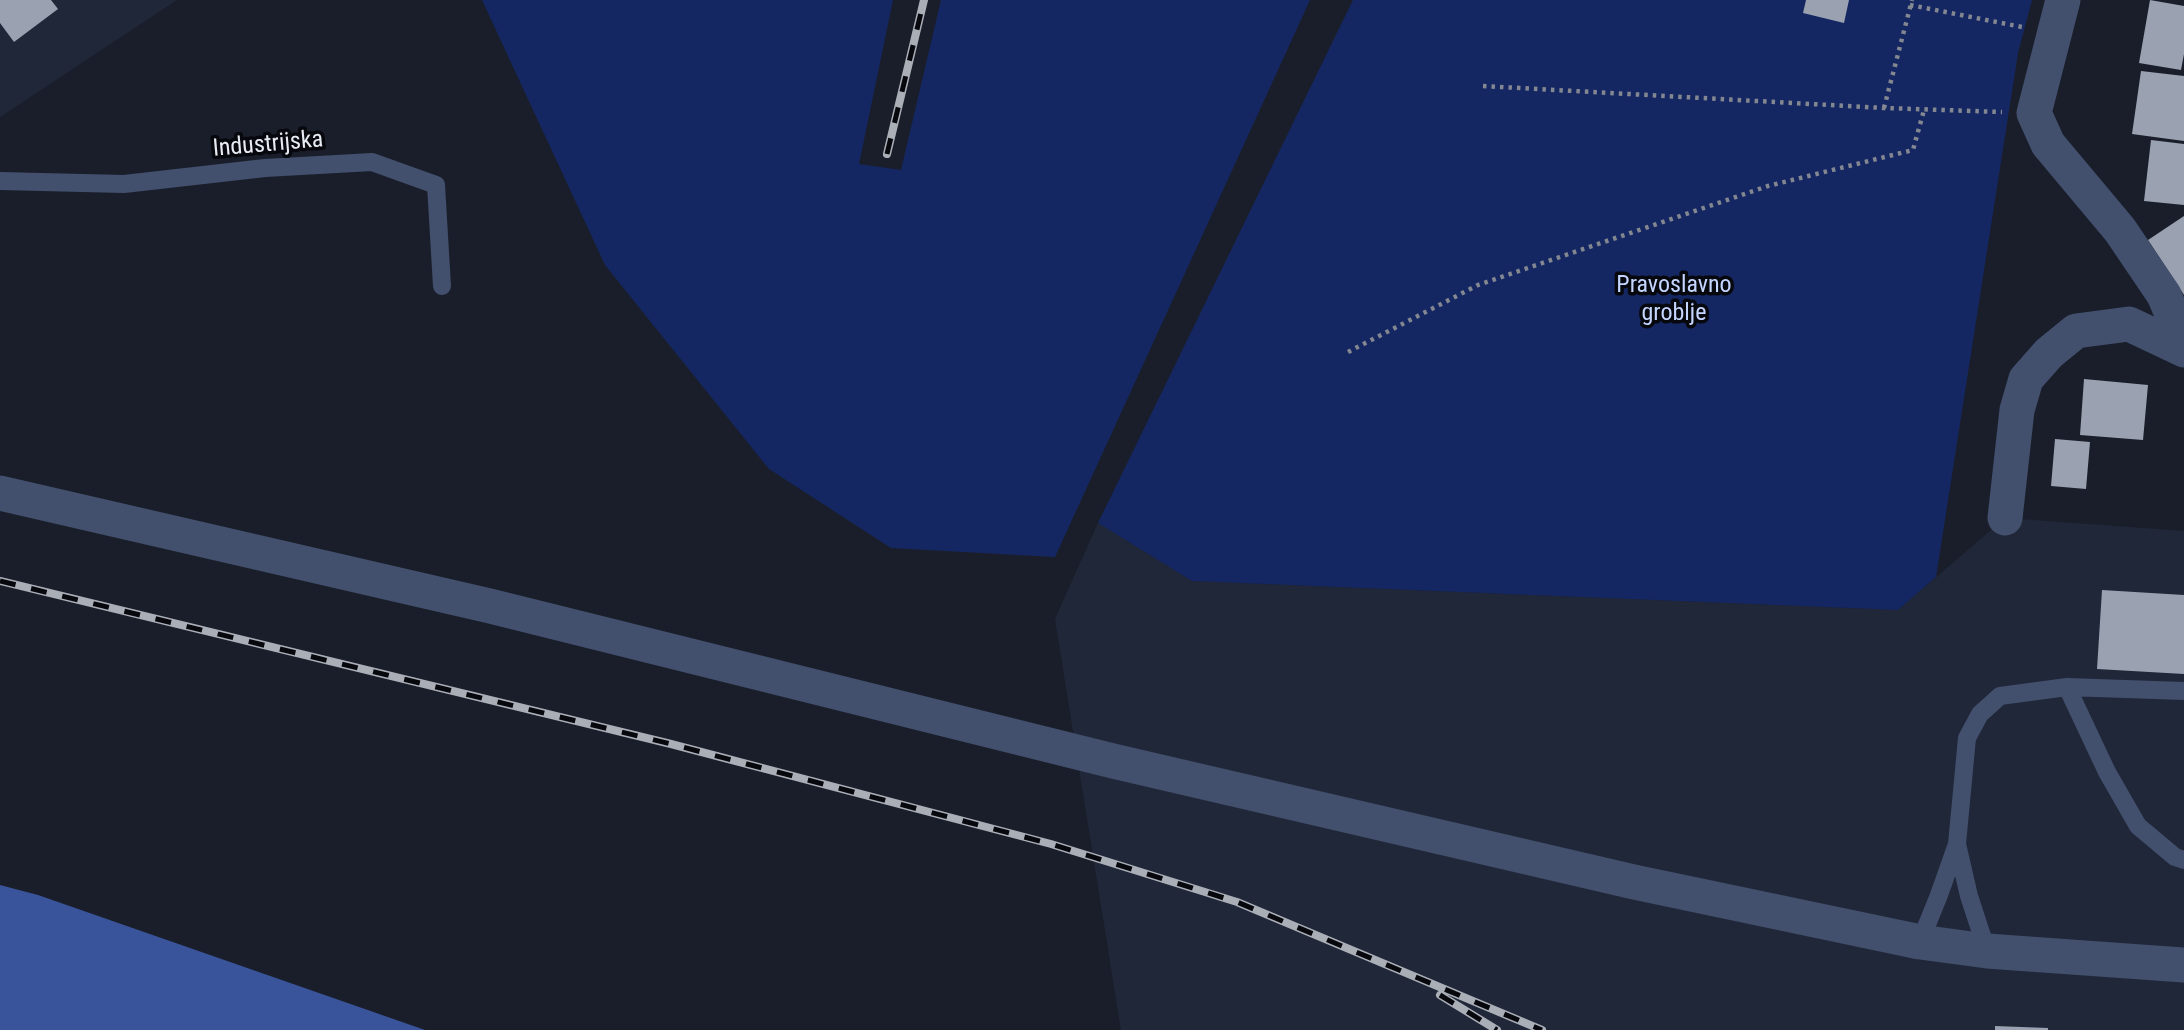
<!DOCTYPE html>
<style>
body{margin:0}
canvas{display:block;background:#191e2a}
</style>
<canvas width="2184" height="1030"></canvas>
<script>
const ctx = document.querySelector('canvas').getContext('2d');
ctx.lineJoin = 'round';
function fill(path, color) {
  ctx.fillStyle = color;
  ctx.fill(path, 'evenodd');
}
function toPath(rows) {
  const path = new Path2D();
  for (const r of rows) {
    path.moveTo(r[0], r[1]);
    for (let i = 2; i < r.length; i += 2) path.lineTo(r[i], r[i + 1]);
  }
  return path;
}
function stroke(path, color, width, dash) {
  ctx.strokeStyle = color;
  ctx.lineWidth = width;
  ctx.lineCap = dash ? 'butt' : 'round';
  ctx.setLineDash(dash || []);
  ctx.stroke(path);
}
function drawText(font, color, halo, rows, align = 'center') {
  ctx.font = font + ' "Roboto Condensed",sans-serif';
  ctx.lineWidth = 7;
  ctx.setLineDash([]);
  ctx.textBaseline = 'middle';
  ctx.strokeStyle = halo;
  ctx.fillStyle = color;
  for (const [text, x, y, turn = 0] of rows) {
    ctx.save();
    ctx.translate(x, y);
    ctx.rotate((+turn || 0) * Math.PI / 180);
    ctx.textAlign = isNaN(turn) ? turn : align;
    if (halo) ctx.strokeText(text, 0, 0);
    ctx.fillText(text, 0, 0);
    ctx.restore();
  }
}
fill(toPath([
 [0,0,177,0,0,117],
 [2005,518,2184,531,2184,1030,1121,1030,1055,619,1098,523,1192,581,1898,610]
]), '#202738');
fill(toPath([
 [482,0,893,0,859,164,901,170,941,0,1310,0,1055,557,891,548,769,469,605,265],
 [1353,0,2032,0,2018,53,1936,577,1898,610,1192,581,1098,523]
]), '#152762');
fill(toPath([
 [0,885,38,895,425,1030,0,1030]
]), '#3a549b');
fill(toPath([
 [0,0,51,0,58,9,14,42,0,23],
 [1806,0,1849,0,1844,23,1803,13],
 [2150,0,2184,6,2184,54,2181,70,2139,63],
 [2141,71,2184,76,2184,141,2132,134],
 [2151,140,2184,144,2184,205,2144,201],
 [2184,216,2184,295,2148,240],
 [2084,379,2148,385,2143,440,2080,435],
 [2055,439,2090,442,2086,489,2051,486],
 [2102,590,2184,595,2184,674,2097,669],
 [1995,1026,2048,1028,2048,1030,1995,1030]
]), '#9aa1b0');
stroke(toPath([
 [1910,5,2022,27],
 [1483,86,1884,108,2002,112],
 [1884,108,1912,0],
 [1348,352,1478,285,1768,186,1913,150,1924,110]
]), '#828791', 4.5, [3.5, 5]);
stroke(toPath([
 [0,181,124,184,265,168,372,162,436,185,442,286],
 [2067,687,2107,772,2138,826,2175,857,2184,860],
 [1920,942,1939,895,1957,844],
 [1987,951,1969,896,1957,844,1967,738,1980,714,2000,696,2067,687,2184,691]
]), '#424f6d', 18);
stroke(toPath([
 [2063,0,2034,113,2048,144,2120,230,2164,295,2184,343],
 [0,493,490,606,1113,761,1634,882,1920,942,1987,951,2184,965],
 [2005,518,2017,410,2026,379,2049,353,2076,331,2129,324,2184,350]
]), '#424f6d', 35);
const rail = toPath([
 [887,154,924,0],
 [0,581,671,744,1051,844,1237,902,1542,1030],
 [1440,995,1497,1030]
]);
stroke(rail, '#aaaeb7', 8);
stroke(rail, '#07080d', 5, [16]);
drawText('24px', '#e7ebf3', '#07080d', [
 ["Industrijska",268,145,-5]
]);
drawText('24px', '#c4d6ff', '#07080d', [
 ["Pravoslavno",1674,286],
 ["groblje",1674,314]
]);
</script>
